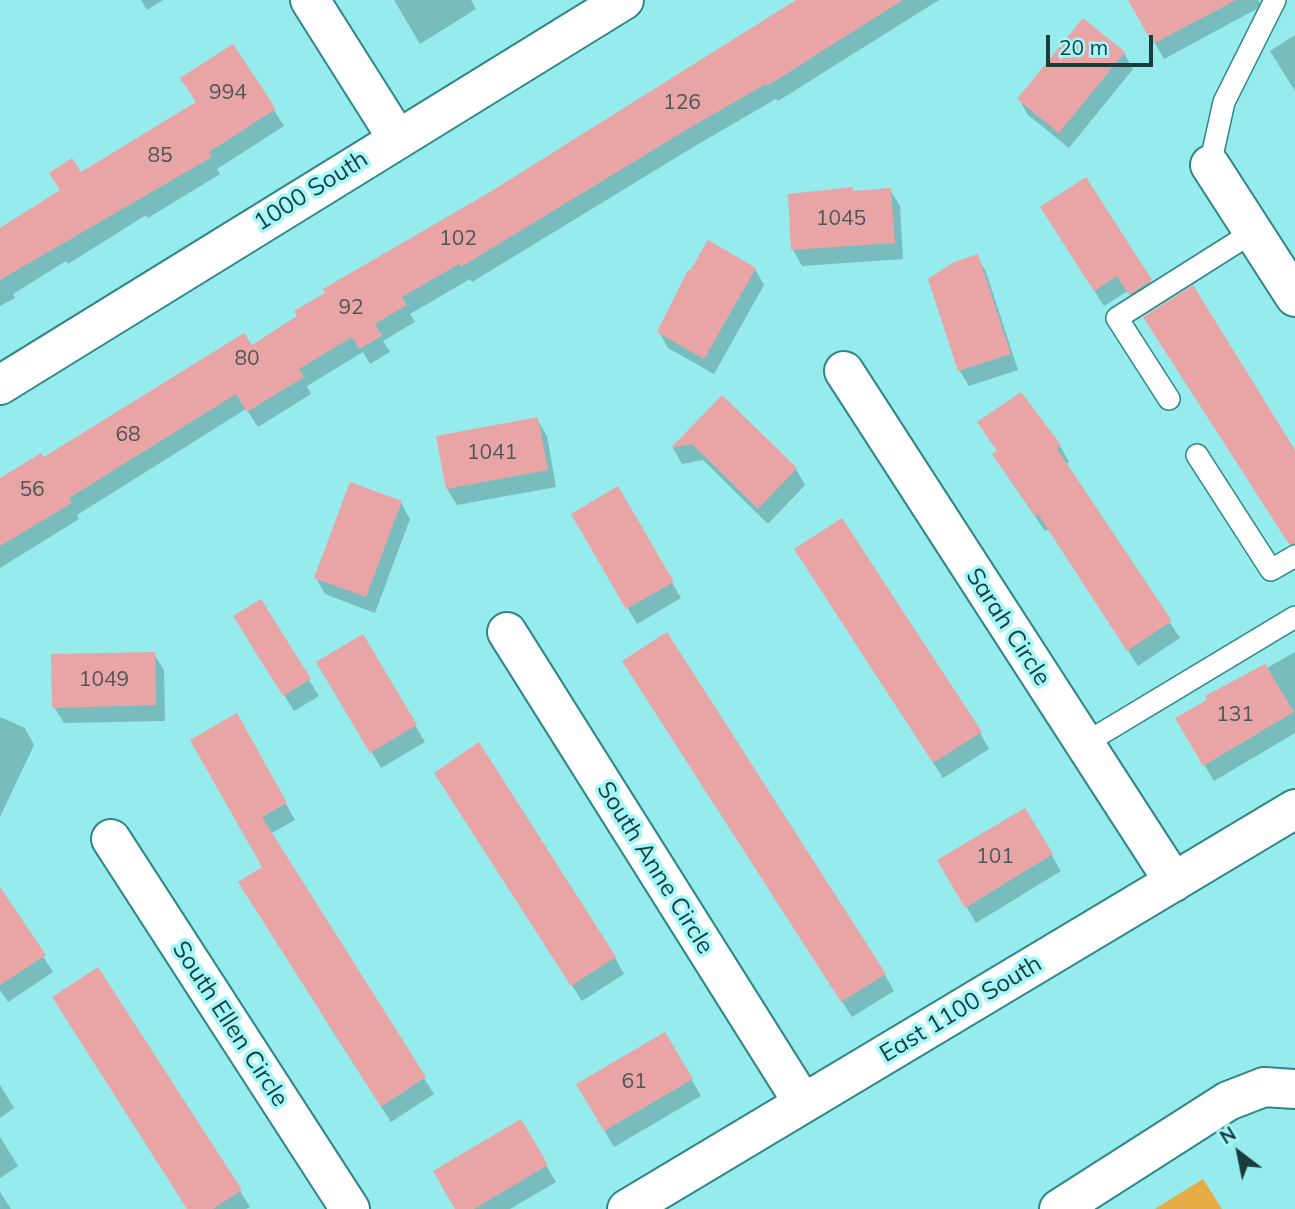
<!DOCTYPE html>
<style>
body{margin:0}
#map{position:relative;width:1295px;height:1209px;overflow:hidden;background:#96ebed;font-family:Mulish,sans-serif}
canvas{display:block}
.north{position:absolute;left:1204px;top:1118px;width:70px;height:70px;-webkit-text-stroke:5px #a4f8fa;paint-order:stroke;rotate:328deg;font-size:19px;font-weight:700;line-height:28px;text-align:center;color:#193c3d}
.north::after{content:'';display:block;margin:auto;width:24px;height:32px;background:#193c3d;clip-path:polygon(50% 0,100% 100%,50% 72%,0 100%)}
.scale{position:absolute;left:1046px;top:35px;width:107px;height:32px;box-sizing:border-box;border:4px solid #193c3d;border-top:0;padding-left:9px;font-size:21px;line-height:24px;white-space:nowrap;color:#193c3d;-webkit-text-stroke:5px #a4f8fa;paint-order:stroke}
</style>
<div id="map">
<canvas width="1295" height="1209"></canvas>
<div class="north">N</div>
<div class="scale">20 m</div>
</div>
<script>
const ctx = document.querySelector('canvas').getContext('2d');
ctx.lineJoin = 'round';
function fill(path, color) {
  ctx.fillStyle = color;
  ctx.fill(path, 'evenodd');
}
function toPath(rows) {
  const path = new Path2D();
  for (const r of rows) {
    path.moveTo(r[0], r[1]);
    for (let i = 2; i < r.length; i += 2) path.lineTo(r[i], r[i + 1]);
  }
  return path;
}
function stroke(path, color, width, dash) {
  ctx.strokeStyle = color;
  ctx.lineWidth = width;
  ctx.lineCap = dash ? 'butt' : 'round';
  ctx.setLineDash(dash || []);
  ctx.stroke(path);
}
function drawText(font, color, halo, rows, align = 'center') {
  ctx.font = font + ' Mulish,sans-serif';
  ctx.lineWidth = 7;
  ctx.setLineDash([]);
  ctx.textBaseline = 'middle';
  ctx.strokeStyle = halo;
  ctx.fillStyle = color;
  for (const [text, x, y, turn = 0] of rows) {
    ctx.save();
    ctx.translate(x, y);
    ctx.rotate((+turn || 0) * Math.PI / 180);
    ctx.textAlign = isNaN(turn) ? turn : align;
    if (halo) ctx.strokeText(text, 0, 0);
    ctx.fillText(text, 0, 0);
    ctx.restore();
  }
}
fill(toPath([
 [1203,1179,1222,1209,1155,1209]
]), '#e6ab45');
fill(toPath([
 [141,0,163,0,147,10],
 [394,0,471,0,476,9,420,44],
 [799,0,939,0,778,101,776,99,695,146,472,282,470,279,410,314,415,322,383,341,390,352,370,364,363,352,307,386,311,394,258,427,246,409,77,515,79,519,0,568,0,480,43,460,251,347],
 [1130,0,1258,0,1262,6,1164,59],
 [1295,35,1295,91,1270,51],
 [233,46,284,126,217,169,220,174,148,218,146,215,68,264,66,261,13,294,15,298,0,306,0,230,62,191,81,174,198,104],
 [1124,53,1133,69,1069,148,1028,115,1019,99],
 [1086,179,1160,297,1140,310,1128,291,1104,306,1052,223],
 [852,189,855,193,890,190,900,206,903,259,802,266,793,250],
 [977,256,986,272,1018,370,969,386,959,370],
 [755,269,764,285,714,374,668,348,659,332,691,273],
 [1193,288,1295,453,1295,552,1155,333],
 [722,398,796,469,805,485,768,524,703,460,682,464,673,448],
 [537,419,547,436,556,487,457,505,447,489],
 [1060,446,1069,462,1065,465,1180,638,1138,666,1049,529,1045,531,1004,471],
 [617,488,681,598,637,624,573,514],
 [401,503,410,519,375,613,325,594,316,578],
 [806,565,980,733,989,749,943,778],
 [245,632,309,680,319,696,294,711],
 [363,637,425,742,381,768,319,663],
 [1295,652,1295,733,1214,781,1177,719],
 [154,654,164,670,165,721,64,723,54,707],
 [634,678,885,975,894,991,852,1017],
 [236,716,295,820,270,834,434,1094,391,1122,321,1013,264,868],
 [0,717,25,728,34,745,0,817],
 [445,789,615,958,624,974,582,1001],
 [1025,810,1061,871,976,923,939,861],
 [0,889,53,972,8,1002,0,990],
 [665,1034,701,1096,614,1147,578,1085],
 [0,1085,14,1108,0,1118],
 [520,1122,556,1182,510,1209,457,1209],
 [0,1137,18,1166,0,1178],
 [240,1191,250,1207,246,1209,189,1209],
 [0,1192,11,1209,0,1209]
]), '#0003');
fill(toPath([
 [796,0,903,0,767,86,766,84,686,130,461,267,459,264,402,297,407,305,375,324,382,336,359,349,352,337,299,369,304,377,247,412,236,394,69,498,72,503,0,546,0,478,41,453,44,457,244,333,252,345,297,316,294,311,325,293,323,289,490,192],
 [1128,0,1236,0,1153,44],
 [1083,18,1125,52,1059,133,1017,99],
 [233,44,276,109,209,152,212,157,0,280,0,228,60,190,49,173,72,158,81,172,196,102,180,78],
 [1086,177,1152,280,1129,295,1117,276,1094,291,1040,207],
 [853,187,853,191,891,188,895,243,791,250,788,194],
 [708,240,756,268,704,359,657,332,688,270,690,271],
 [978,254,1011,354,958,371,928,279,954,262],
 [1193,285,1295,450,1295,543,1289,544,1143,317],
 [1021,392,1061,445,1057,449,1172,621,1127,651,1038,514,1035,516,992,454,997,451,977,422],
 [722,395,797,468,758,509,692,444,671,448],
 [538,417,548,470,446,489,436,436],
 [350,482,402,501,366,597,314,578],
 [618,486,674,582,626,609,571,514],
 [842,518,982,732,933,763,794,549],
 [261,599,311,679,283,696,233,616],
 [667,632,886,974,841,1002,622,661],
 [363,634,417,725,370,753,316,662],
 [155,652,156,705,52,708,51,654],
 [1265,664,1294,712,1203,766,1175,718,1207,700,1205,696],
 [237,713,287,803,262,817,426,1077,381,1107,238,882,262,867,190,740],
 [479,742,616,957,571,986,434,773],
 [1025,808,1053,854,965,908,937,860],
 [0,887,46,955,0,985],
 [98,967,242,1190,213,1209,187,1209,52,997],
 [665,1032,693,1079,604,1131,576,1084],
 [521,1119,548,1165,474,1209,455,1209,433,1171]
]), '#e9a5a6');
const service = toPath([
 [1210,165,1224,102,1275,0],
 [1169,399,1117,318,1253,232],
 [1197,455,1271,570,1295,556],
 [1084,744,1295,617]
]);
const minor = toPath([
 [310,0,397,138],
 [1210,165,1295,297],
 [844,371,1174,882],
 [0,385,624,0],
 [507,632,803,1103],
 [111,839,350,1209],
 [627,1209,1295,809],
 [1059,1209,1228,1101,1264,1087,1295,1089]
]);
stroke(service, '#2e8688', 24);
stroke(minor, '#2e8688', 42);
stroke(service, '#fff', 21);
stroke(minor, '#fff', 38);
drawText('21px', '#4d5657', null, [
 ["994",228,93],
 ["126",682,103],
 ["85",160,156],
 ["1045",841,219],
 ["102",458,239],
 ["92",351,308],
 ["80",247,359],
 ["68",128,435],
 ["1041",492,453],
 ["56",32,490],
 ["1049",104,680],
 ["131",1235,715],
 ["101",995,857],
 ["61",634,1082]
]);
drawText('24px', '#193c3d', '#a4f8fa', [
 ["1000 South",311,191,-32],
 ["Sarah Circle",1008,627,57],
 ["South Anne Circle",655,868,58],
 ["East 1100 South",961,1009,-31],
 ["South Ellen Circle",230,1024,57]
]);
</script>
